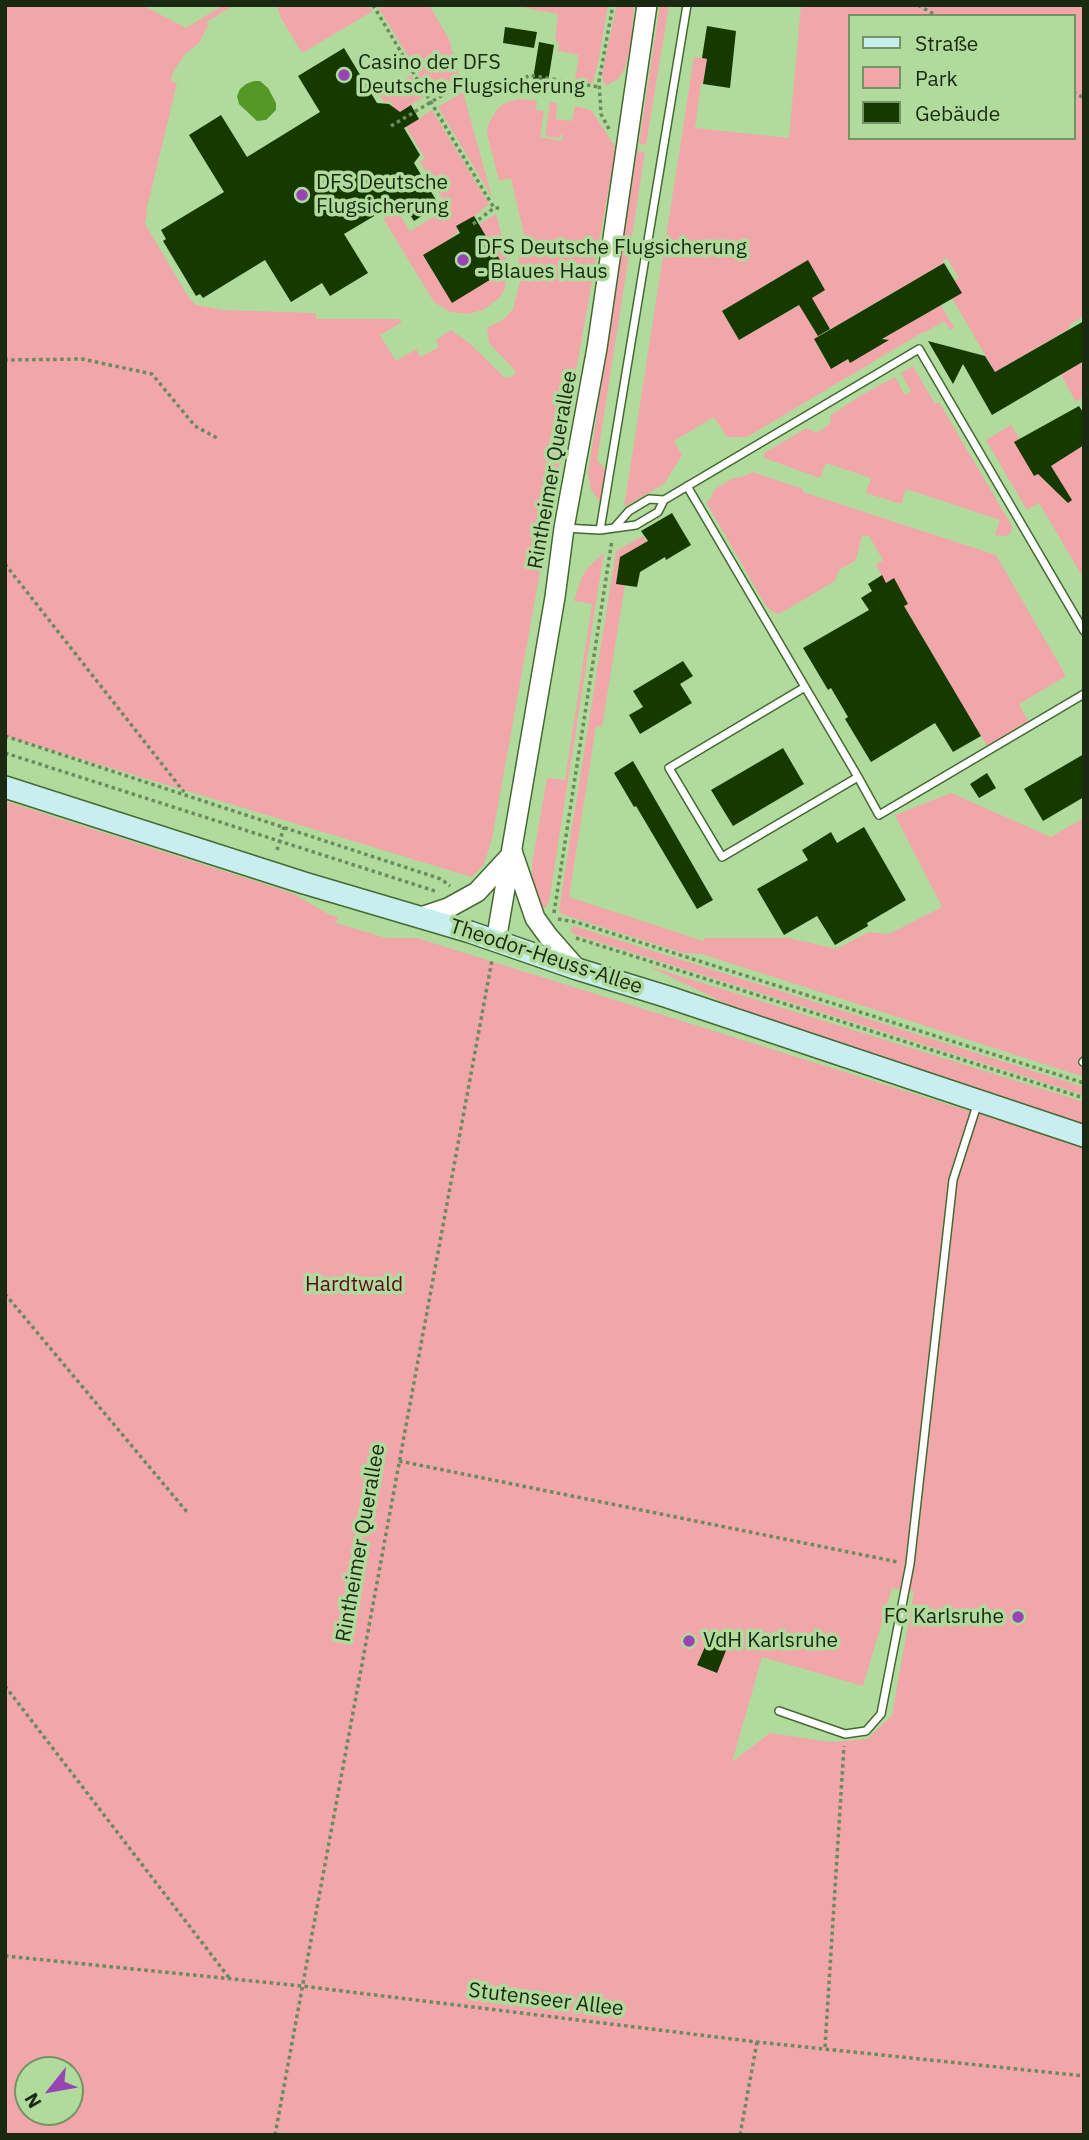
<!DOCTYPE html>
<meta charset="utf-8">
<style>
body{margin:0}
#map{position:relative;width:1089px;height:2140px;overflow:hidden;background:#b1db9d;font-family:"IBM Plex Sans",sans-serif}
canvas{display:block}
.frame{position:absolute;inset:0;border:7px solid #1a2a12;pointer-events:none}
.legend{position:absolute;left:848px;top:14px;width:228px;height:126px;box-sizing:border-box;background:#b1db9d;border:2px solid #759465;margin:0;padding:9px 12px;list-style:none;font-size:21px;color:#1a2a12}
.legend li{display:flex;align-items:center;gap:14px;height:35px}
.legend b{width:35px;border:2px solid #759465}
.north{position:absolute;left:14px;top:2056px;width:70px;height:70px;box-sizing:border-box;background:#b1db9d;border:2px solid #759465;border-radius:50%;rotate:239deg;font-size:19px;font-weight:700;line-height:28px;text-align:center;color:#1a2a12}
.north::after{content:'';display:block;margin:auto;width:24px;height:32px;background:#9745b5;clip-path:polygon(50% 0,100% 100%,50% 72%,0 100%)}
</style>
<div id="map">
<canvas width="1089" height="2140"></canvas>
<div class="frame"></div>
<ul class="legend">
<li><b style="height:9px;background:#c8eeef"></b>Straße</li>
<li><b style="height:19px;background:#f1a6aa"></b>Park</li>
<li><b style="height:19px;background:#163900"></b>Gebäude</li>
</ul>
<div class="north">N</div>
</div>
<script>
const ctx = document.querySelector('canvas').getContext('2d');
ctx.lineJoin = 'round';
function fill(path, color) {
  ctx.fillStyle = color;
  ctx.fill(path, 'evenodd');
}
function toPath(rows) {
  const path = new Path2D();
  for (const r of rows) {
    path.moveTo(r[0], r[1]);
    for (let i = 2; i < r.length; i += 2) path.lineTo(r[i], r[i + 1]);
  }
  return path;
}
function stroke(path, color, width, dash) {
  ctx.strokeStyle = color;
  ctx.lineWidth = width;
  ctx.lineCap = dash ? 'butt' : 'round';
  ctx.setLineDash(dash || []);
  ctx.stroke(path);
}
function drawText(font, color, halo, rows, align = 'center') {
  ctx.font = font + ' "IBM Plex Sans",sans-serif';
  ctx.lineWidth = 7;
  ctx.setLineDash([]);
  ctx.textBaseline = 'middle';
  ctx.strokeStyle = halo;
  ctx.fillStyle = color;
  for (const [text, x, y, turn = 0] of rows) {
    ctx.save();
    ctx.translate(x, y);
    ctx.rotate((+turn || 0) * Math.PI / 180);
    ctx.textAlign = isNaN(turn) ? turn : align;
    if (halo) ctx.strokeText(text, 0, 0);
    ctx.fillText(text, 0, 0);
    ctx.restore();
  }
}
fill(toPath([
 [5,5,142,5,186,28,223,5,234,5,207,22,208,25,199,43,184,55,173,72,171,81,177,83,146,212,147,213,145,224,189,298,196,305,223,310,316,313,316,319,398,319,402,322,380,335,396,361,416,349,421,357,439,347,436,340,451,330,468,342,505,378,512,377,516,371,489,343,487,328,504,319,513,309,521,277,518,255,528,252,511,178,499,181,487,133,489,123,498,108,507,102,520,99,537,101,536,110,544,111,540,137,562,141,563,135,560,135,560,138,545,136,550,102,557,103,556,119,572,121,575,106,591,110,616,148,492,839,484,864,472,877,5,736],
 [277,5,369,5,373,11,302,53,280,16],
 [377,5,429,5,449,39,459,75,430,93],
 [511,5,608,5,599,58,593,83,575,80,579,55,558,51,559,42,555,41,558,14],
 [617,5,634,5,631,43,626,65,622,73,618,79,606,86,603,80,602,73],
 [660,5,669,5,646,145,639,144],
 [801,5,1084,5,1084,316,1069,325,1070,328,995,372,952,298,954,281,959,278,947,258,943,260,944,263,830,329,812,298,825,289,808,261,722,311,739,340,805,302,823,334,814,340,831,369,848,359,850,362,886,341,884,338,941,305,954,328,950,330,944,321,924,333,923,332,747,437,727,437,714,417,674,441,682,455,664,484,624,507,694,57,707,59,703,84,701,84,695,128,789,138],
 [849,16,1073,16,1073,138,849,138],
 [411,75,424,97,393,116,388,109,393,106,390,101,385,103,379,94],
 [463,92,492,197,438,107],
 [432,110,489,204,470,220,469,219,457,226,459,231,441,246,440,245,427,253,454,296,500,268,475,227,496,214,508,260,505,289,500,297,485,309,469,314,450,312,434,302,383,218,397,210,410,231,448,208,420,162,425,158,406,127],
 [637,151,645,152,597,460,605,470,600,502,591,490,588,473],
 [1084,361,1084,397,1076,402,1061,375],
 [913,366,935,404,939,402,1012,526,1011,532,1007,536,995,535,1000,520,906,489,901,504,866,493,871,478,826,463,820,478,764,458,764,453,807,428,816,433,830,424,831,415,860,396,895,377,905,395,911,392,901,373],
 [1011,425,1020,440,1034,476,1039,473,1050,486,1060,481,1051,466,1084,443,1084,579,1039,503,1027,510,986,440],
 [753,472,803,489,803,492,996,555,1066,676,1019,704,1028,721,987,746,904,606,908,604,894,579,886,583,876,565,883,560,869,536,862,535,856,560,839,570,835,581,779,614,773,612,766,606,706,502,711,498,714,490,731,479,745,476],
 [643,536,647,542,620,557,616,584,625,585,602,727,596,726,569,897,703,941,704,938,789,938,836,949,869,932,889,934,942,907,895,815,951,793,1051,837,1084,818,1084,1077,702,954,683,953,561,914,559,910,616,551],
 [604,552,549,902,546,907,542,909,538,905,532,885,532,864,547,778,565,780,592,604,574,601,581,579,586,570],
 [5,801,292,893,330,915,338,917,336,923,386,938,417,938,1084,1147,1084,2135,5,2135],
 [892,1588,914,1592,892,1715,867,1739,830,1742,770,1733,732,1762,762,1657,863,1686],
 [28,2070,70,2070,70,2112,28,2112],
 [574,926,1084,1087,1084,1095,573,934,570,929],
 [648,966,1084,1102,1084,1125,737,1009]
]), '#f1a6aa');
fill(toPath([
 [254,81,260,81,268,88,276,103,276,110,266,120,257,121,239,104,237,96,240,89,246,84]
]), '#549827');
fill(toPath([
 [707,26,736,31,730,88,703,84,707,59,702,58],
 [505,27,537,32,534,48,503,43],
 [539,42,554,45,548,82,533,79],
 [344,48,377,103,389,104,400,112,411,105,419,119,404,128,420,155,414,163,439,205,414,221,401,200,344,234,368,273,330,296,322,283,291,302,265,260,203,298,200,294,196,296,163,241,166,239,161,230,224,192,189,135,221,115,247,157,320,112,298,76],
 [474,216,506,270,452,303,423,255,460,233,456,226],
 [808,260,825,290,812,298,830,329,818,336,799,305,739,340,722,311],
 [944,263,962,293,882,339,889,340,850,363,848,359,831,369,814,339],
 [1084,321,1084,361,992,415,963,364,953,384,928,341,985,356,995,372],
 [1079,406,1084,414,1084,445,1051,466,1072,500,1068,503,1038,474,1034,476,1014,442],
 [672,513,691,545,666,560,665,557,640,572,637,587,616,584,620,557,648,541,641,531],
 [882,575,886,583,894,578,908,604,904,606,981,736,953,752,935,723,871,762,845,719,848,717,831,688,828,690,803,648,869,610,861,598,872,591,868,584],
 [683,661,693,676,680,684,692,703,640,734,629,715,643,707,633,691],
 [783,748,804,784,733,826,711,790],
 [1084,754,1084,797,1043,821,1024,789],
 [633,761,713,900,697,909,636,806,634,807,614,773],
 [987,773,996,788,979,798,970,784],
 [864,827,906,900,867,923,868,926,835,945,817,916,784,935,757,889,808,860,802,850,831,832,837,843],
 [708,1640,727,1648,717,1673,697,1665]
]), '#163900');
const service = toPath([
 [687,486,805,687],
 [564,528,600,530,636,525,658,512,664,500,919,349,1084,631],
 [614,528,629,511,649,499,664,500],
 [600,530,687,5],
 [858,777,722,857,669,768,805,687,858,777,879,815,1084,694],
 [1083,1062,1084,1061],
 [779,1711,845,1734,866,1731,881,1714,910,1564,953,1180,978,1102]
]);
const tertiary = toPath([
 [514,857,535,918,548,936,577,969],
 [421,917,448,908,477,892,513,853],
 [496,941,555,597,564,528,597,348,647,5]
]);
const secondary = toPath([
 [5,787,304,883,470,932,577,969,668,997,1084,1136]
]);
stroke(service, '#446931', 10);
stroke(tertiary, '#446931', 22);
stroke(secondary, '#446931', 24);
stroke(toPath([
 [373,5,494,208],
 [918,5,937,16],
 [515,87,529,75,599,87],
 [1073,92,1084,98],
 [391,126,471,78],
 [609,129,601,114,599,81,613,5],
 [473,224,494,208,501,208],
 [5,358,7,360,82,359,152,374,195,426,217,438],
 [5,564,184,792],
 [5,736,441,879,450,886],
 [5,753,435,891],
 [277,850,284,827],
 [554,913,612,540],
 [558,919,576,922,1084,1083],
 [576,938,1084,1098],
 [5,1294,187,1512],
 [399,1461,898,1562],
 [5,1686,230,1979],
 [5,1956,302,1986,757,2042,1084,2076],
 [825,2047,844,1746],
 [275,2135,492,960],
 [740,2135,757,2042]
]), '#6c8a5e', 3.5, [3.5, 3.5]);
stroke(service, '#fff', 7);
stroke(tertiary, '#fff', 19);
stroke(secondary, '#c8eeef', 21);
for (const [x, y, r, color] of [
 [344,75,7,"#9745b5"],
 [302,195,7,"#9745b5"],
 [463,260,7,"#9745b5"],
 [1018,1617,7,"#9745b5"],
 [689,1641,7,"#9745b5"]
]) {
  const dot = new Path2D();
  dot.arc(x, y, r, 0, 2 * Math.PI);
  ctx.fillStyle = color;
  ctx.fill(dot);
  stroke(dot, '#b1db9d', 2.5);
}
drawText('21px', '#1a2a12', '#b1db9d', [
 ["Casino der DFS",358,63],
 ["Deutsche Flugsicherung",358,87],
 ["DFS Deutsche",316,183],
 ["Flugsicherung",316,207],
 ["DFS Deutsche Flugsicherung",477,248],
 ["- Blaues Haus",477,272],
 ["FC Karlsruhe",1004,1617,"right"],
 ["VdH Karlsruhe",703,1641]
], 'left');
drawText('21px', '#1a2a12', '#b1db9d', [
 ["Rintheimer Querallee",553,470,-80],
 ["Theodor-Heuss-Allee",546,957,18],
 ["Rintheimer Querallee",361,1543,-80],
 ["Stutenseer Allee",546,2000,7]
]);
drawText('21px', '#5d0a1d', '#b1db9d', [
 ["Hardtwald",354,1285]
]);
</script>
